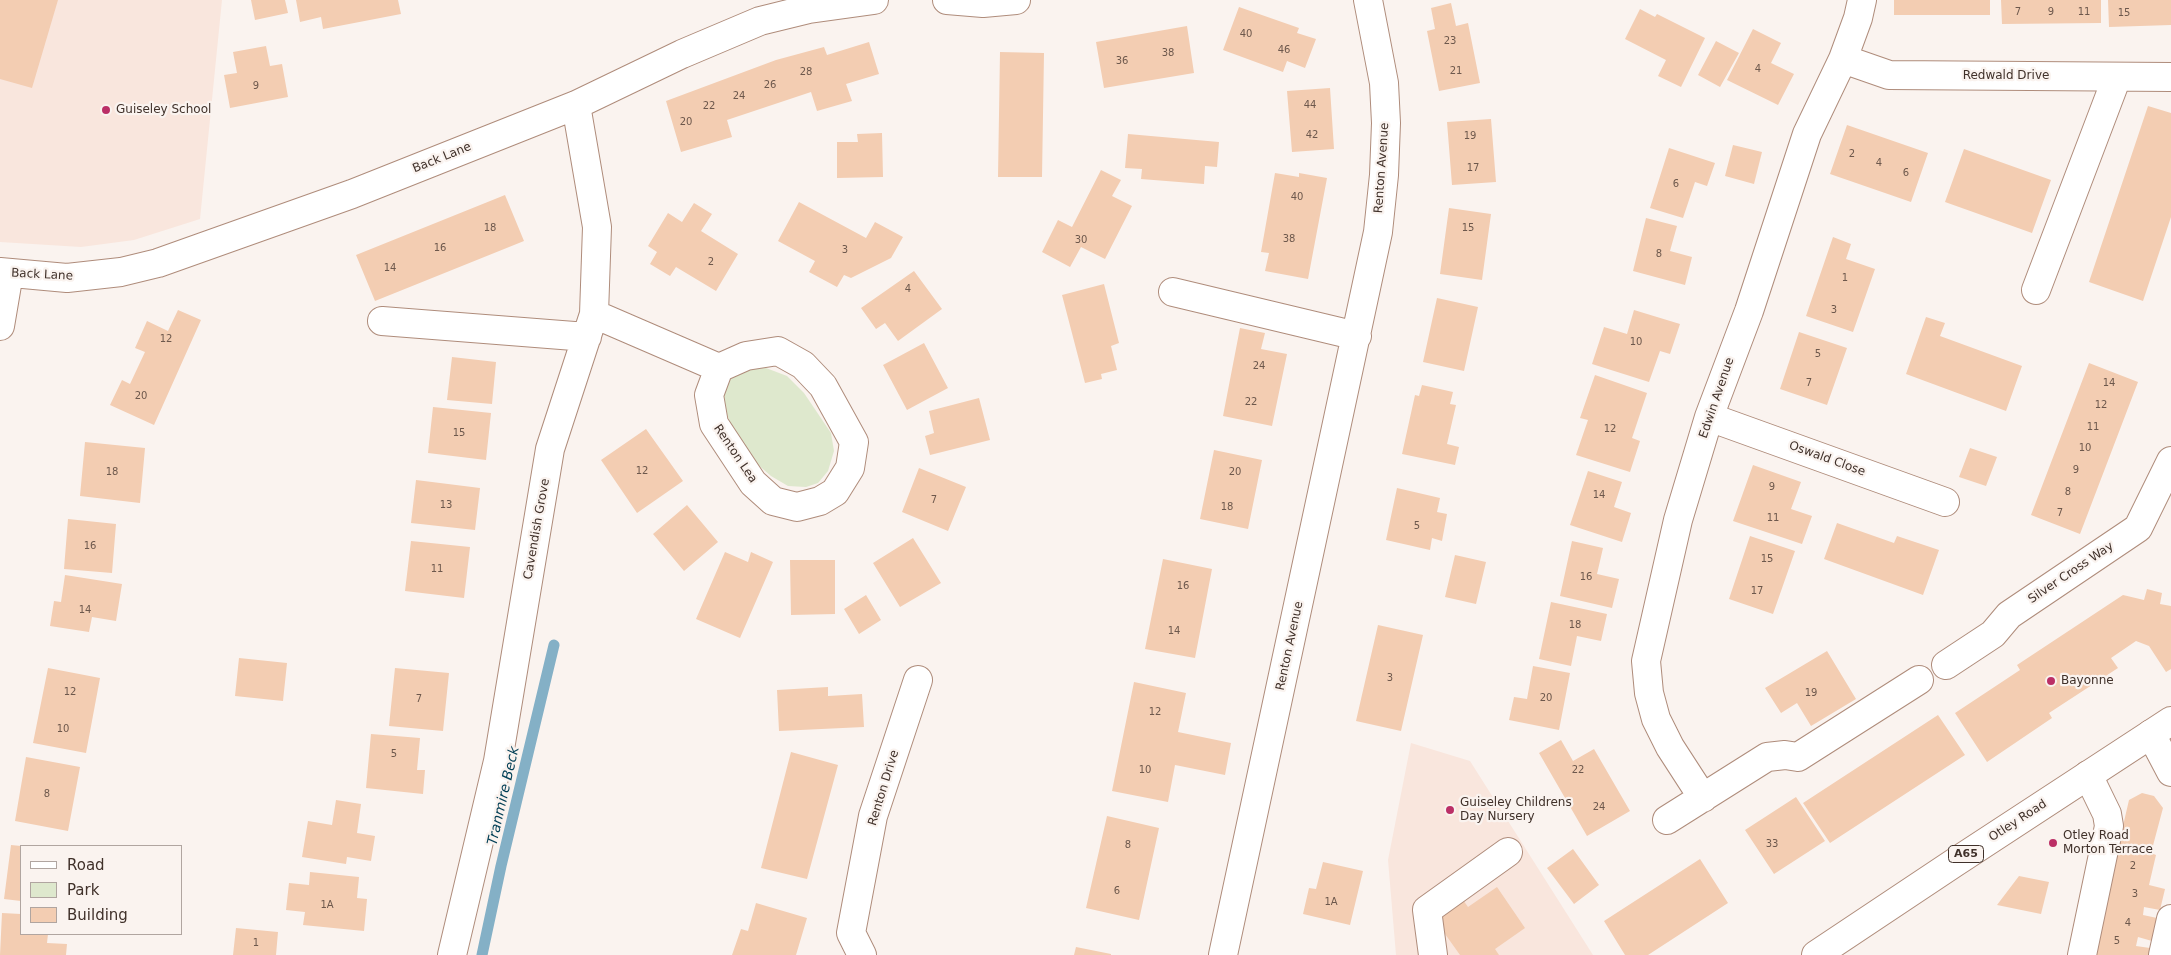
<!DOCTYPE html>
<style>
body{margin:0}
#map{position:relative;width:2171px;height:955px;overflow:hidden;background:#faf3ef;font-family:"DejaVu Sans",sans-serif}
canvas{display:block}
.legend{position:absolute;left:20px;top:845px;width:162px;height:90px;box-sizing:border-box;background:#faf3ef;border:1px solid #b0a5a0;margin:0;padding:6px 9px;list-style:none;font-size:15px;color:#40312a}
.legend li{display:flex;align-items:center;gap:10px;height:25px}
.legend b{width:25px;border:1px solid #b0a5a0}
</style>
<div id="map">
<canvas width="2171" height="955"></canvas>
<ul class="legend">
<li><b style="height:6px;background:#fff"></b>Road</li>
<li><b style="height:14px;background:#dee8cd"></b>Park</li>
<li><b style="height:14px;background:#f3cdb2"></b>Building</li>
</ul>
</div>
<script>
const ctx = document.querySelector('canvas').getContext('2d');
ctx.lineJoin = 'round';
function fill(path, color) {
  ctx.fillStyle = color;
  ctx.fill(path, 'evenodd');
}
function toPath(rows) {
  const path = new Path2D();
  for (const r of rows) {
    path.moveTo(r[0], r[1]);
    for (let i = 2; i < r.length; i += 2) path.lineTo(r[i], r[i + 1]);
  }
  return path;
}
function stroke(path, color, width, dash) {
  ctx.strokeStyle = color;
  ctx.lineWidth = width;
  ctx.lineCap = dash ? 'butt' : 'round';
  ctx.setLineDash(dash || []);
  ctx.stroke(path);
}
function drawText(font, color, halo, rows, align = 'center') {
  ctx.font = font + ' "DejaVu Sans",sans-serif';
  ctx.lineWidth = 4.5;
  ctx.setLineDash([]);
  ctx.textBaseline = 'middle';
  ctx.strokeStyle = halo;
  ctx.fillStyle = color;
  for (const [text, x, y, turn = 0] of rows) {
    ctx.save();
    ctx.translate(x, y);
    ctx.rotate((+turn || 0) * Math.PI / 180);
    ctx.textAlign = isNaN(turn) ? turn : align;
    if (halo) ctx.strokeText(text, 0, 0);
    ctx.fillText(text, 0, 0);
    ctx.restore();
  }
}
fill(toPath([
 [0,0,222,0,200,219,134,240,81,247,0,242],
 [1411,743,1470,761,1593,955,1396,955,1388,860]
]), '#f9e6dd');
fill(toPath([
 [748,367,766,368,787,376,804,393,831,433,834,451,828,471,818,483,806,487,788,486,771,476,756,463,732,427,726,412,723,394,732,375]
]), '#dee8cd');
stroke(toPath([
 [482,955,501,866,554,645]
]), '#84b0c6', 11);
fill(toPath([
 [0,0,58,0,32,88,0,79],
 [251,0,285,0,288,13,255,20],
 [296,0,398,0,401,14,323,29,321,17,300,22],
 [1894,0,1990,0,1990,15,1894,15],
 [2001,0,2101,0,2101,23,2002,24],
 [2108,0,2171,0,2171,25,2109,27],
 [1451,3,1456,26,1468,23,1480,83,1439,91,1427,31,1435,29,1431,8],
 [1239,7,1299,28,1297,33,1316,39,1305,68,1287,61,1283,72,1223,50],
 [1640,9,1655,17,1657,14,1705,38,1681,87,1658,76,1666,60,1625,39],
 [1187,26,1194,73,1104,88,1096,42],
 [1753,29,1781,43,1771,63,1794,74,1778,105,1727,80],
 [1716,41,1739,53,1720,87,1698,75],
 [869,42,879,74,846,84,852,101,817,111,811,92,727,120,732,137,681,152,666,101,776,60,824,47,827,55],
 [266,46,270,66,282,64,288,97,230,108,224,75,237,73,233,52],
 [1000,52,1044,53,1042,177,998,177],
 [1330,88,1334,149,1292,152,1287,91],
 [2148,106,2171,113,2171,217,2143,301,2089,282],
 [1491,119,1496,182,1452,185,1447,122],
 [1847,125,1928,153,1911,202,1830,174],
 [882,133,883,177,837,178,837,142,858,142,857,134],
 [1128,134,1219,142,1217,167,1205,166,1204,184,1141,179,1142,169,1125,168],
 [1733,145,1762,152,1754,184,1725,176],
 [1669,148,1715,163,1707,186,1695,182,1683,218,1650,208],
 [1964,149,2051,180,2032,233,1945,202],
 [1101,170,1121,180,1112,196,1132,206,1105,259,1081,247,1070,267,1042,252,1058,220,1072,227],
 [1275,173,1299,177,1299,173,1327,178,1308,279,1265,271,1269,253,1261,252],
 [505,195,524,241,375,301,356,255],
 [799,202,866,238,875,222,903,237,891,258,851,278,844,275,837,287,809,272,815,261,778,241],
 [694,203,712,214,701,231,738,254,716,291,676,267,670,276,650,264,657,252,648,246,668,213,682,222],
 [1449,208,1491,214,1482,280,1440,274],
 [1646,218,1677,226,1670,251,1692,257,1685,285,1633,271],
 [1833,237,1851,244,1846,259,1875,269,1853,332,1806,316],
 [914,271,942,309,898,341,885,323,876,329,861,308],
 [1104,284,1119,343,1111,346,1117,370,1101,374,1102,379,1085,383,1062,295],
 [1437,298,1478,307,1464,371,1423,362],
 [178,310,201,320,154,425,110,405,122,380,130,384,145,352,135,348,147,321,168,331],
 [1634,310,1680,324,1670,354,1660,351,1649,382,1592,364,1604,327,1627,334],
 [1926,317,1945,323,1940,336,2022,366,2006,411,1906,374],
 [1240,328,1265,333,1261,349,1287,354,1272,426,1223,416],
 [1799,332,1847,348,1827,405,1780,389],
 [924,343,948,388,907,410,883,365],
 [452,357,496,362,492,404,447,400],
 [2089,363,2138,382,2080,534,2031,515],
 [1595,375,1647,393,1632,438,1640,441,1630,472,1576,455,1588,420,1580,418],
 [1422,385,1453,392,1450,404,1456,405,1447,444,1459,447,1455,465,1402,454,1415,395,1419,396],
 [979,398,990,440,930,455,925,436,934,433,929,411],
 [433,407,491,413,486,460,428,453],
 [646,429,683,481,637,513,601,460],
 [85,442,145,448,140,503,80,496],
 [1970,448,1997,457,1986,486,1959,477],
 [1214,450,1262,460,1248,529,1200,519],
 [1753,465,1801,482,1791,509,1812,516,1802,544,1733,521],
 [919,468,966,487,948,531,902,512],
 [1588,471,1622,482,1614,507,1631,513,1622,542,1570,525],
 [416,480,480,488,475,530,411,523],
 [1397,488,1440,498,1437,512,1447,514,1442,541,1432,538,1430,550,1386,540],
 [687,505,718,542,684,571,653,534],
 [68,519,116,524,112,573,64,569],
 [1837,523,1894,543,1897,536,1939,550,1923,595,1824,559],
 [1750,536,1795,551,1773,614,1729,599],
 [913,538,941,583,900,607,873,563],
 [411,541,470,547,464,598,405,591],
 [1572,541,1603,548,1597,574,1619,579,1612,608,1560,596],
 [725,552,748,562,751,552,773,562,740,638,696,619],
 [1455,555,1486,562,1476,604,1445,597],
 [1163,559,1212,569,1195,658,1145,649],
 [790,560,835,560,835,614,791,615],
 [65,575,122,584,116,621,92,617,89,632,50,626,54,601,61,602],
 [2147,589,2162,593,2160,604,2171,606,2171,669,2166,672,2149,646,2136,641,2111,658,2118,668,2049,713,2052,718,1987,762,1955,713,2020,670,2017,665,2123,595,2144,600],
 [866,595,881,620,859,634,844,609],
 [1551,602,1607,614,1601,641,1577,636,1571,666,1539,659],
 [1378,625,1423,635,1401,731,1356,721],
 [1827,651,1856,699,1811,726,1797,703,1781,713,1765,688],
 [239,658,287,663,283,701,235,696],
 [1533,666,1570,673,1559,730,1509,720,1514,697,1527,699],
 [48,668,100,678,86,753,33,743],
 [395,668,449,673,443,731,389,726],
 [1134,682,1186,693,1178,732,1231,743,1225,775,1175,765,1168,802,1112,791],
 [828,687,828,696,862,694,864,727,779,731,777,690],
 [1938,715,1965,755,1830,843,1803,803],
 [371,734,420,738,417,770,425,770,423,794,366,788],
 [1561,740,1573,761,1594,749,1630,811,1587,836,1539,753],
 [791,752,838,765,807,879,761,868],
 [26,757,80,767,68,831,15,821],
 [2142,793,2154,796,2163,808,2151,853,2156,855,2149,885,2165,889,2160,910,2144,907,2143,915,2157,918,2152,941,2138,937,2136,946,2150,948,2149,955,2093,955,2129,800],
 [1796,797,1825,841,1774,874,1745,830],
 [336,800,361,804,357,833,375,836,371,861,347,857,346,864,302,857,308,821,332,825],
 [1107,816,1159,828,1139,920,1086,908],
 [11,845,21,846,21,901,4,899],
 [1573,849,1599,885,1574,904,1547,868],
 [1700,859,1728,903,1648,955,1625,955,1604,921],
 [1323,862,1363,871,1350,925,1303,914,1309,888,1316,889],
 [310,872,359,877,357,898,367,899,364,931,303,925,305,912,286,910,289,883,309,885],
 [2019,876,2049,882,2041,914,1997,905],
 [1497,887,1525,928,1495,949,1499,955,1460,955,1433,917,1461,897,1468,907],
 [756,903,807,918,796,955,732,955,741,929,748,931],
 [2,913,21,914,21,934,48,934,47,943,67,944,66,955,0,955],
 [236,928,278,932,276,955,233,955],
 [1076,947,1111,954,1111,955,1074,955]
]), '#f3cdb2');
const minor = toPath([
 [947,0,983,3,1016,0],
 [1843,59,1889,75,2171,77],
 [0,272,67,278,121,272,158,263,352,194,576,105,682,54,760,21,809,9,874,0],
 [2036,290,2117,77],
 [1173,292,1357,336],
 [594,314,719,368,746,356,778,351,803,365,823,386,854,442,850,468,835,492,820,501,797,507,773,501,753,483,714,424,709,395,719,368],
 [382,321,587,337],
 [0,326,9,273],
 [1709,417,1945,502],
 [1946,665,1993,634,2009,615,2138,528,2171,461],
 [2151,734,2171,772],
 [1703,798,1670,747,1656,719,1649,693,1646,661,1678,520,1709,417,1749,311,1807,134,1843,59,1858,18,1862,0],
 [1667,820,1767,757,1785,755,1798,757,1919,680],
 [452,955,498,761,550,449,594,314,597,227,576,105],
 [862,955,851,933,873,816,918,680],
 [1223,955,1378,232,1384,175,1386,123,1384,83,1368,0],
 [1433,955,1427,910,1508,852],
 [2082,955,2109,826,2107,814,2088,775],
 [2163,955,2171,919]
]);
const major = toPath([
 [1816,955,1954,863,2171,721]
]);
stroke(minor, '#af8c7b', 30);
stroke(major, '#af8c7b', 30);
stroke(minor, '#fff', 28);
stroke(major, '#fff', 28);
for (const [x, y, r, color] of [
 [106,110,5,"#bb2f66"],
 [2051,681,5,"#bb2f66"],
 [1450,810,5,"#bb2f66"],
 [2053,843,5,"#bb2f66"]
]) {
  const dot = new Path2D();
  dot.arc(x, y, r, 0, 2 * Math.PI);
  ctx.fillStyle = color;
  ctx.fill(dot);
  stroke(dot, '#faf3ef', 2);
}
drawText('10px', '#6d584c', null, [
 ["7",2018,12],
 ["9",2051,12],
 ["11",2084,12],
 ["15",2124,13],
 ["40",1246,34],
 ["23",1450,41],
 ["46",1284,50],
 ["38",1168,53],
 ["36",1122,61],
 ["4",1758,69],
 ["21",1456,71],
 ["28",806,72],
 ["26",770,85],
 ["9",256,86],
 ["24",739,96],
 ["44",1310,105],
 ["22",709,106],
 ["20",686,122],
 ["42",1312,135],
 ["19",1470,136],
 ["2",1852,154],
 ["4",1879,163],
 ["17",1473,168],
 ["6",1906,173],
 ["6",1676,184],
 ["40",1297,197],
 ["18",490,228],
 ["15",1468,228],
 ["38",1289,239],
 ["30",1081,240],
 ["16",440,248],
 ["3",845,250],
 ["8",1659,254],
 ["2",711,262],
 ["14",390,268],
 ["1",1845,278],
 ["4",908,289],
 ["3",1834,310],
 ["12",166,339],
 ["10",1636,342],
 ["5",1818,354],
 ["24",1259,366],
 ["7",1809,383],
 ["14",2109,383],
 ["20",141,396],
 ["22",1251,402],
 ["12",2101,405],
 ["11",2093,427],
 ["12",1610,429],
 ["15",459,433],
 ["10",2085,448],
 ["9",2076,470],
 ["12",642,471],
 ["18",112,472],
 ["20",1235,472],
 ["9",1772,487],
 ["8",2068,492],
 ["14",1599,495],
 ["7",934,500],
 ["13",446,505],
 ["18",1227,507],
 ["7",2060,513],
 ["11",1773,518],
 ["5",1417,526],
 ["16",90,546],
 ["15",1767,559],
 ["11",437,569],
 ["16",1586,577],
 ["16",1183,586],
 ["17",1757,591],
 ["14",85,610],
 ["18",1575,625],
 ["14",1174,631],
 ["3",1390,678],
 ["12",70,692],
 ["19",1811,693],
 ["20",1546,698],
 ["7",419,699],
 ["12",1155,712],
 ["10",63,729],
 ["5",394,754],
 ["10",1145,770],
 ["22",1578,770],
 ["8",47,794],
 ["24",1599,807],
 ["33",1772,844],
 ["8",1128,845],
 ["2",2133,866],
 ["6",1117,891],
 ["3",2135,894],
 ["1A",1331,902],
 ["1A",327,905],
 ["4",2128,923],
 ["5",2117,941],
 ["1",256,943]
]);
for (const [x, y, w] of [
 [1966,854,35]
]) {
  const box = new Path2D();
  box.roundRect(x - w / 2, y - 8.5, w, 17, 4);
  ctx.fillStyle = '#faf3ef';
  ctx.fill(box);
  stroke(box, '#40312a', 1);
}
drawText('bold 11px', '#40312a', null, [
 ["A65",1966,854]
]);
drawText('12px', '#40312a', '#faf3ef', [
 ["Redwald Drive",2006,76],
 ["Back Lane",442,158,-22],
 ["Renton Avenue",1382,168,-86],
 ["Back Lane",42,275,3],
 ["Edwin Avenue",1717,398,-71],
 ["Renton Lea",735,454,56],
 ["Oswald Close",1827,459,20],
 ["Cavendish Grove",537,529,-80],
 ["Silver Cross Way",2071,573,-34],
 ["Renton Avenue",1290,646,-78],
 ["Renton Drive",884,788,-73],
 ["Otley Road",2018,821,-33]
]);
drawText('12px', '#40312a', '#faf3ef', [
 ["Guiseley School",116,110],
 ["Bayonne",2061,681],
 ["Guiseley Childrens",1460,803],
 ["Day Nursery",1460,817],
 ["Otley Road",2063,836],
 ["Morton Terrace",2063,850]
], 'left');
drawText('italic 14px', '#003e55', '#faf3ef', [
 ["Tranmire Beck",504,796,-77]
]);
</script>
